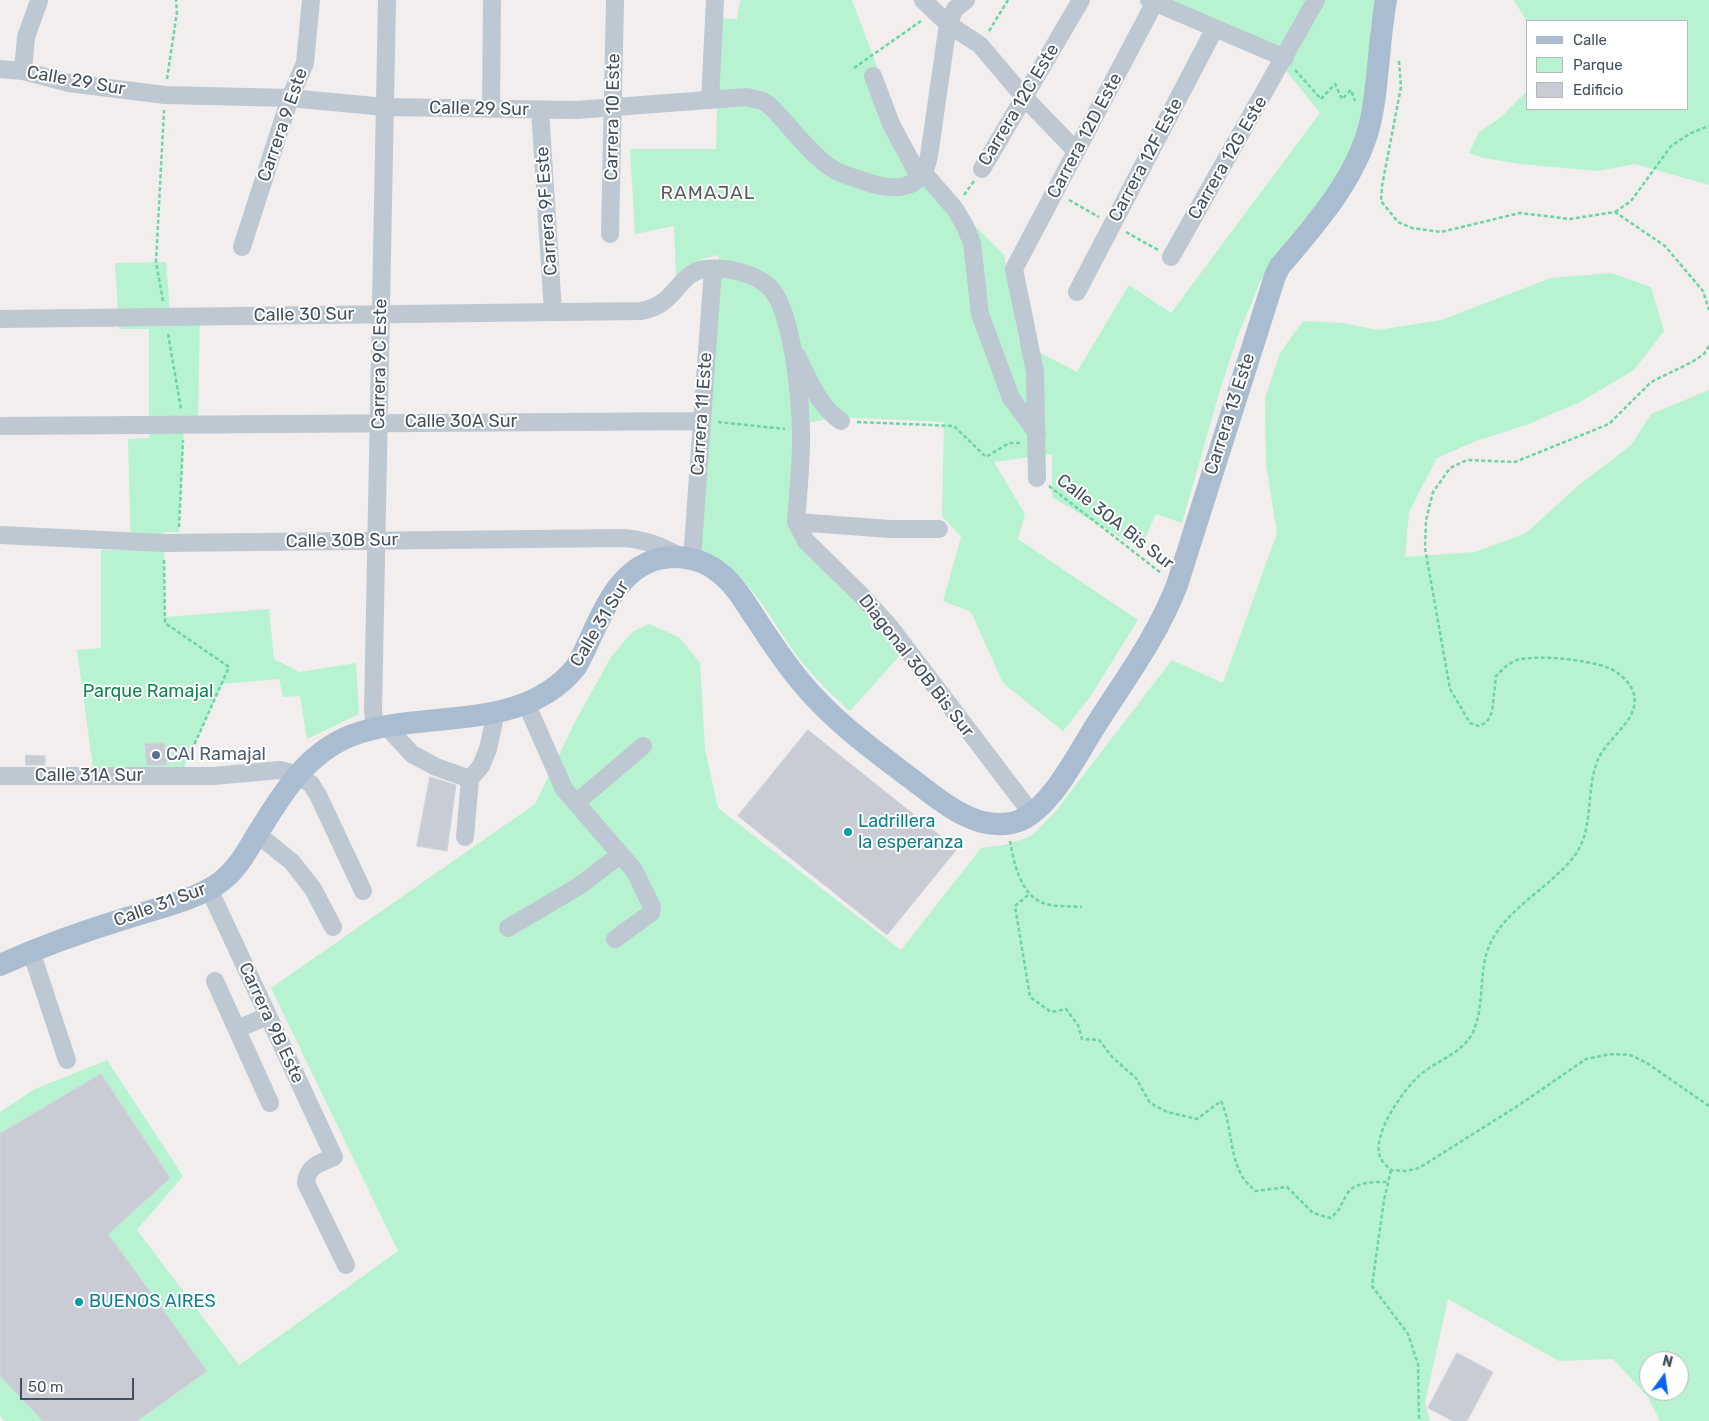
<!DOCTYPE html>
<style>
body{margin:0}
#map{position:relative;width:1709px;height:1421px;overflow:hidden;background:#f1eeed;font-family:Rubik,sans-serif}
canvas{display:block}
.legend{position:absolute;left:1526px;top:20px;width:162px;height:90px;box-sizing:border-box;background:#fff;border:1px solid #b4b9be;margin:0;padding:6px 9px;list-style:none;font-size:15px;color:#44505d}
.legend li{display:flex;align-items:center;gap:10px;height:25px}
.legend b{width:25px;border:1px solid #b4b9be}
.north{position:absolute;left:1639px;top:1351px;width:50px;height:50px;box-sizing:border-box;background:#fff;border:1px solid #b4b9be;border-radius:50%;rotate:14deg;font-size:14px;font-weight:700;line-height:20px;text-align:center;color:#44505d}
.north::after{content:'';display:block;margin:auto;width:18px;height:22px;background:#0665f2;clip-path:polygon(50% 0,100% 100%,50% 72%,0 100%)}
.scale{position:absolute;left:20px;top:1378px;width:114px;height:22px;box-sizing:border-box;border:2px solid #44505d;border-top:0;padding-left:6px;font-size:15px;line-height:18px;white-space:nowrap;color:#44505d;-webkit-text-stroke:4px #fff;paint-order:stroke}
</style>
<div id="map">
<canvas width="1709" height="1421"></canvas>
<ul class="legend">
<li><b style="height:6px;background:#aabcd0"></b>Calle</li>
<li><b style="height:14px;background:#b7f3d0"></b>Parque</li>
<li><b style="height:14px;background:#c9ccd4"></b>Edificio</li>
</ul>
<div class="north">N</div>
<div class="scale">50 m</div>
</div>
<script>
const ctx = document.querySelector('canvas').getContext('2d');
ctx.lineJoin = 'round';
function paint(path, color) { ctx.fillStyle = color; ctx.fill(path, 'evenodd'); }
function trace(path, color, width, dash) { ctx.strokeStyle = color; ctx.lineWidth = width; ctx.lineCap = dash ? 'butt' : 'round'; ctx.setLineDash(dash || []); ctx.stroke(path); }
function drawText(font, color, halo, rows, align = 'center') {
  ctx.font = font + ' Rubik,sans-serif'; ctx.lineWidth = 4; ctx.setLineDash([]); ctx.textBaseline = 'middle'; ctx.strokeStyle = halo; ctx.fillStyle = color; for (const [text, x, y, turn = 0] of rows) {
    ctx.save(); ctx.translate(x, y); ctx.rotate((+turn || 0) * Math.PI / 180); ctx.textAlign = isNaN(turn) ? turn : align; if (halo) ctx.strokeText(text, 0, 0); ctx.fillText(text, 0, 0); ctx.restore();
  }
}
const green = new Path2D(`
 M740 0H852L914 165 1004 255 1019 342 1077 372 1129 285 1171 313 1320 113 1264 43 1159 0H1377L1370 29 1368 112 1344 173 1288 239 1260 282 1237 338 1220 390 1182 523 1156 514 1140 549 1052 497V454L994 462 1025 514 1018 539 1138 620 1090 697 1063 731 1003 683 971 612 943 601 961 537 942 516 944 422 838 417 796 425 792 516 902 653 850 711C830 693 811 675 795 653 764 610 751 574 701 550L719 255 701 259 676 278 674 226 635 234 630 149H716L719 18 737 19Z
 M1514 0H1709V185L1635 164 1597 171 1521 164 1483 158 1469 153 1479 132 1500 118 1528 90V109H1688V21H1528V24Z
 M166 262 170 312 200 310 198 425H184L179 532H164L165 617 269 609 274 659 299 672 356 663 359 714 307 739 300 696 283 697 279 679 222 684 182 771 93 768 77 650 101 648V550H131L128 439 149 438V329H119L115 263Z
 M1611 273 1651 287 1664 331 1634 370 1580 402 1526 425 1476 441 1437 458 1409 512 1405 557 1475 552 1526 533 1579 485 1631 445 1651 414 1709 390V1421H1660L1648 1397 1613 1359 1559 1361 1448 1299 1425 1403 1430 1421H5L0 1416V1112L35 1089 107 1060 183 1176 137 1230 239 1365 398 1251 271 988 535 804 576 720 611 657 632 632 649 624 679 637 700 663 705 749 718 808 901 950 981 848 1005 845 1031 836 1055 812 1172 660 1223 683 1277 533 1266 464 1265 398 1280 353 1303 321 1343 323 1378 330 1441 320 1551 278ZM1649 1361H1679V1391H1649Z`);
const building = new Path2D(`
 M808 730 957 849 887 935 738 816Z
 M164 743 167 765H147L145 744Z
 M26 755 45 756V765H26Z
 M430 777 456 785 447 851 417 846Z
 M101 1074 170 1178 108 1234 207 1371 137 1421H43L0 1376V1134Z
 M1457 1353 1493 1372 1467 1421H1453L1428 1408Z`);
const path = new Path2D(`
 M989 31 1008 0
 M1399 61 1401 87 1382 186 1381 201 1398 222 1412 228 1441 232 1520 213 1570 219 1615 212 1665 246 1703 291 1709 310
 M854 68 921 21
 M1295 70 1321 99 1335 84 1342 99 1351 90 1355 101
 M167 79 177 12 176 0
 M964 195 974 181
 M1069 200 1099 217
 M1615 212 1631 201 1671 146 1691 133 1709 126
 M1126 232 1158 250
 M163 301 156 262 164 110
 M168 334 181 409
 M1709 346 1704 354 1692 362 1651 382 1609 424 1515 462 1467 460 1450 468 1433 492 1426 520 1425 548 1450 689 1470 723 1479 726 1487 722 1492 712 1496 676C1502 670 1508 663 1517 660 1536 654 1605 660 1619 674 1629 682 1637 692 1634 706 1631 725 1604 742 1597 762 1585 794 1595 832 1572 859 1548 888 1510 907 1492 940 1477 967 1486 1004 1473 1032 1463 1053 1438 1060 1421 1074 1405 1087 1369 1137 1381 1159 1383 1163 1388 1167 1391 1170L1406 1171 1419 1168 1519 1105 1586 1059 1611 1054 1630 1055 1647 1063 1709 1106
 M718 422 785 429
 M857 422 954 426 986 457 1009 443H1020
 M1049 486 1161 573
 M179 527 183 440
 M164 560 165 623 229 667 187 761
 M1010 841C1014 863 1020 894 1043 903 1054 907 1070 906 1082 907
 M1028 895 1015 906 1030 997 1051 1012 1066 1009 1078 1025 1082 1039 1099 1040 1113 1058 1136 1078 1150 1103 1167 1112 1197 1119 1221 1101C1232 1125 1229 1153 1242 1176 1245 1182 1251 1186 1255 1191L1287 1187 1313 1213 1330 1218C1340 1211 1340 1206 1346 1196 1353 1181 1374 1182 1388 1182
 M1391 1170 1384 1200 1372 1286 1408 1334 1418 1364 1419 1421`);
const minor = new Path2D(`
 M923 0 948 24 980 45 1024 97 1076 151
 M1149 0 1285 58
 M0 69 23 71 69 83 165 95 290 98 385 107 576 110 747 97 763 101 770 106C790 125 805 149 827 165 835 172 846 175 855 178 886 190 921 197 929 156L948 24 955 9 966 0
 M23 71 26 37 39 1
 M873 76 891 124 920 178
 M710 100 715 0
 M491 109 492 0
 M540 110 553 312
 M982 169 1081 0
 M924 173 955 209 965 226 972 243 980 314 1011 398 1037 433
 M610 234 615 0
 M242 247 290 98 305 63 311 0
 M1171 257 1316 0
 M1077 292 1215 28
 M0 319 641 311C676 306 678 272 705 269 727 267 758 273 772 290 793 316 800 397 801 430 802 460 798 492 796 522L806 541 862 596 890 627 1032 814
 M797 356C809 379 819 407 841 421
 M0 426 702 421
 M1037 478 1035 372 1014 269 1155 2
 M796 522 890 529H939
 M0 535 164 543 624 538C646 540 661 546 681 557
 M692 559 713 269
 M526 703 564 789 634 870 652 907 651 913 615 939
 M387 727 412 754 436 767 470 779
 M375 729 373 711 387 0
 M0 776H213L280 770 296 774 311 784 318 795 363 891
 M576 803 643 746
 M257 834 292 862 313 889 333 927
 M465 837 470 779 481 766 488 749 496 712
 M209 889 334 1157C320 1163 307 1166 306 1183L346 1265
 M508 928 579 886 620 855
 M31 951 67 1060
 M215 981 270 1103
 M237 1029 268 1016`);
const major = new Path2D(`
 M0 965C42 946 84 931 127 918 157 908 193 901 219 883 236 871 246 853 256 836 281 796 304 755 350 736 423 708 521 735 576 667 598 629 610 572 658 559 680 554 704 559 721 574 735 585 744 601 754 616 769 639 784 662 801 682 832 720 871 748 909 777 932 794 954 814 982 822 995 825 1009 825 1021 820 1053 805 1077 754 1096 725 1125 679 1157 637 1177 585L1275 276 1280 266C1317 223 1362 172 1372 114 1379 76 1379 38 1386 0`);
const markers = [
 [156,755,5,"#5c6f8a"],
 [848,832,5,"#0f9aa8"],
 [79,1302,5,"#0f9aa8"]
];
const streetNames = [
 ["Calle 29 Sur",76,81,10],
 ["Carrera 12C Este",1019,105,-59],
 ["Calle 29 Sur",479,109,1],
 ["Carrera 10 Este",613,117,-89],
 ["Carrera 9 Este",283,125,-71],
 ["Carrera 12D Este",1085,136,-62],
 ["Carrera 12G Este",1228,158,-60],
 ["Carrera 12F Este",1146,160,-62],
 ["Carrera 9F Este",547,211,-94],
 ["Calle 30 Sur",304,315,-1],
 ["Carrera 9C Este",380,364,-89],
 ["Carrera 11 Este",702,414,-86],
 ["Carrera 13 Este",1230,414,-72],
 ["Calle 30A Sur",461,422],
 ["Calle 30A Bis Sur",1115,522,38],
 ["Calle 30B Sur",342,541,-1],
 ["Calle 31 Sur",600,624,-59],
 ["Diagonal 30B Bis Sur",916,666,52],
 ["Calle 31A Sur",89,776],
 ["Calle 31 Sur",160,905,-20],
 ["Carrera 9B Este",271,1023,65]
];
const parkNames = [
 ["Parque Ramajal",148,692]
];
const serviceNames = [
 ["CAI Ramajal",166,755]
];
const cultureNames = [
 ["Ladrillera",858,822],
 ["la esperanza",858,843],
 ["BUENOS AIRES",89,1302]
];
const neighbourhoodNames = [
 ["RAMAJAL",708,194]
];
paint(green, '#b7f3d0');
paint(building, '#c9ccd4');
trace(building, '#d1d3da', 1);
trace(path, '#6bd5a4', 2.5, [4, 2.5]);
trace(minor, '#bdc8d2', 18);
trace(major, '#aabcd0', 22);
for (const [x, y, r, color] of markers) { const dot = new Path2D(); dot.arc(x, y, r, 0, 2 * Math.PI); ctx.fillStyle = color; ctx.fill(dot); trace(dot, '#fff', 2); }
drawText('18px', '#44505d', '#fff', streetNames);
drawText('18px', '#0d864e', '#fff', parkNames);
drawText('18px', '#4e5e75', '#fff', serviceNames, 'left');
drawText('18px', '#0d838f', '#fff', cultureNames, 'left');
ctx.letterSpacing = '1px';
drawText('19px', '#5a5e64', '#fff', neighbourhoodNames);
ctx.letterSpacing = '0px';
</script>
